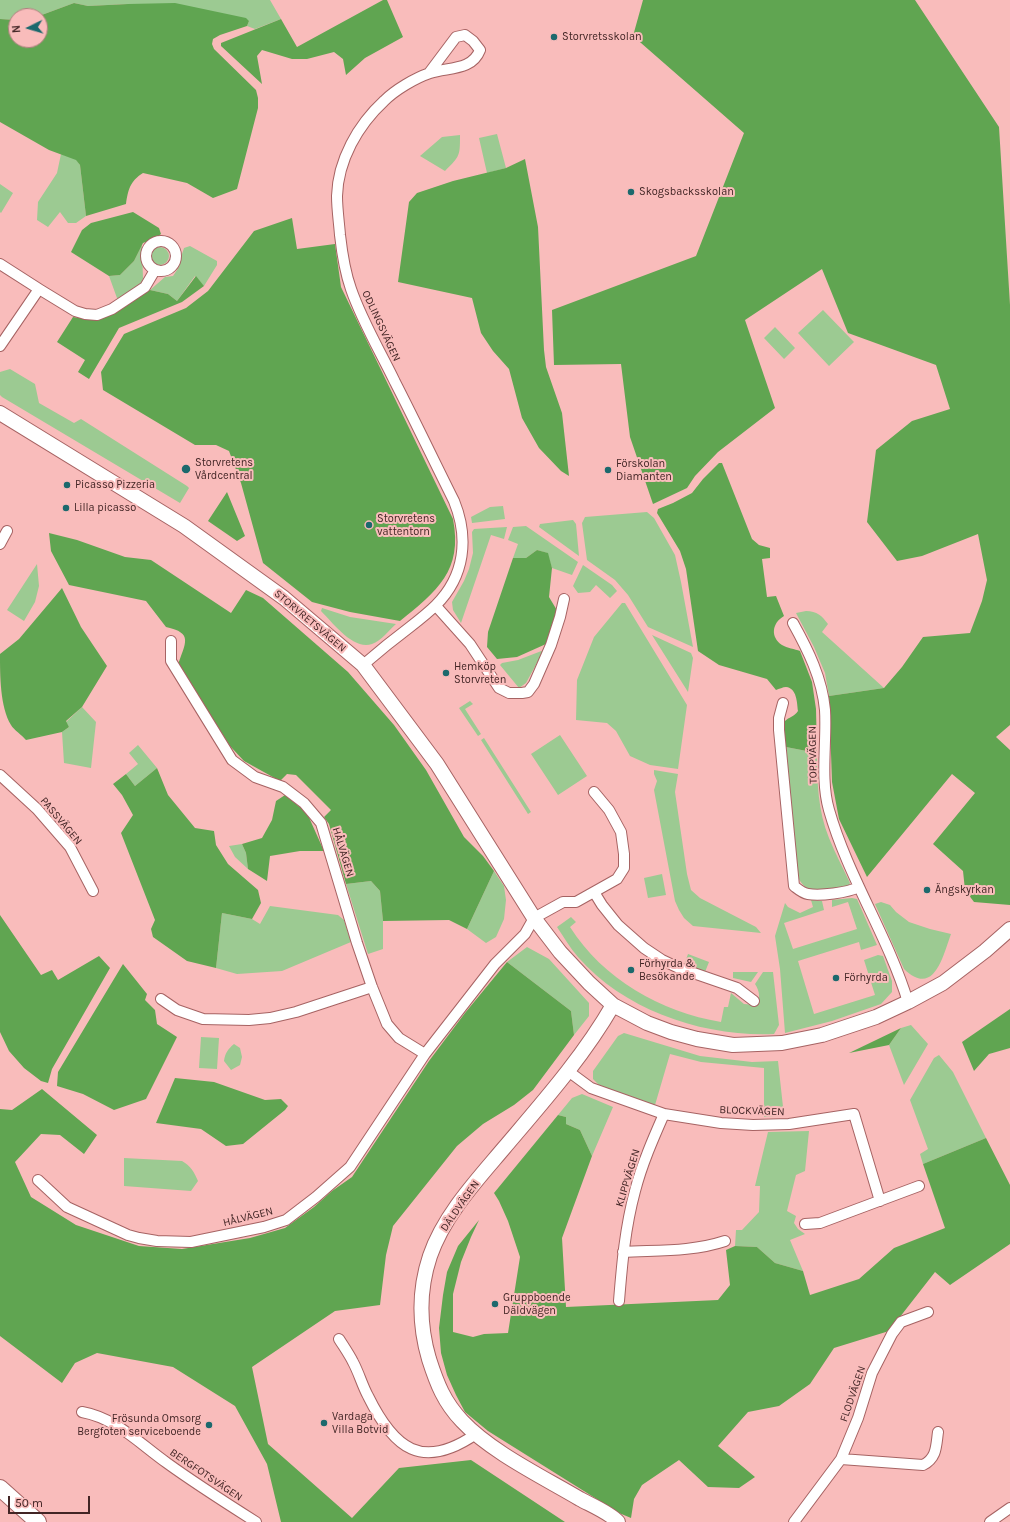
<!DOCTYPE html>
<meta charset="utf-8">
<style>
body{margin:0}
#map{position:relative;width:1010px;height:1522px;overflow:hidden;background:#f9bcbb;font-family:Karla,sans-serif}
canvas{display:block}
.north{position:absolute;left:8px;top:8px;width:40px;height:40px;box-sizing:border-box;background:#f9bcbb;border:1px solid #b0807f;border-radius:50%;rotate:265deg;font-size:11px;font-weight:700;line-height:16px;text-align:center;color:#422525}
.north::after{content:'';display:block;margin:auto;width:14px;height:18px;background:#1c696d;clip-path:polygon(50% 0,100% 100%,50% 72%,0 100%)}
.scale{position:absolute;left:8px;top:1496px;width:82px;height:18px;box-sizing:border-box;border:2px solid #422525;border-top:0;padding-left:5px;font-size:12px;line-height:14px;white-space:nowrap;color:#422525;-webkit-text-stroke:3px #f9bcbb;paint-order:stroke}
</style>
<div id="map">
<canvas width="1010" height="1522"></canvas>
<div class="north">N</div>
<div class="scale">50 m</div>
</div>
<script>
const ctx = document.querySelector('canvas').getContext('2d');
ctx.lineJoin = 'round';
function paint(path, color) { ctx.fillStyle = color; ctx.fill(path, 'evenodd'); }
function trace(path, color, width, dash) { ctx.strokeStyle = color; ctx.lineWidth = width; ctx.lineCap = dash ? 'butt' : 'round'; ctx.setLineDash(dash || []); ctx.stroke(path); }
function drawText(font, color, halo, rows, align = 'center') {
  ctx.font = font + ' Karla,sans-serif'; ctx.lineWidth = 4; ctx.setLineDash([]); ctx.textBaseline = 'middle'; ctx.strokeStyle = halo; ctx.fillStyle = color; for (const [text, x, y, turn = 0] of rows) {
    ctx.save(); ctx.translate(x, y); ctx.rotate((+turn || 0) * Math.PI / 180); ctx.textAlign = isNaN(turn) ? turn : align; if (halo) ctx.strokeText(text, 0, 0); ctx.fillText(text, 0, 0); ctx.restore();
  }
}
const green = new Path2D(`
 M0 0H270L281 19 255 29 247 26 249 21 128 4 88 6 74 3 39 16H16V20L0 19Z
 M497 134 506 168 487 173 479 138Z
 M460 135C460 156 460 156 445 171L420 156 442 137Z
 M61 154 76 159 80 165 86 216 76 223H68L60 212 48 227 37 220 38 202 57 173Z
 M0 184 13 193 1 213 0 212Z
 M142 245 143 279 140 285 120 299 117 298 109 276 120 275 134 261Z
 M190 246 217 261V265L204 286 195 276 177 301 168 294 150 290 165 277 173 276 179 267 182 254 184 248Z
 M151 256a9 9 0 1 1 18 0a9 9 0 1 1-18 0Z
 M823 310 854 342 829 366 798 333Z
 M775 327 795 348 784 359 764 338Z
 M10 369 35 384 39 403 74 423 81 419 187 486 189 488 180 503 2 397 0 395V372Z
 M503 506 505 519 472 523 471 517 490 507Z
 M647 512 654 518 675 555 681 582 693 647 648 627 628 595 615 580 587 560 582 523 585 517Z
 M573 520 576 524 579 556 539 527 540 524Z
 M526 526 578 562 572 575 552 568 547 553 537 550 526 558H513L518 544 508 540 513 527Z
 M507 527 504 539 491 535 461 623 453 610 452 602 464 581 469 569 473 553 472 532 474 529Z
 M37 564 39 586 35 602 24 621 7 610Z
 M583 565 612 585 617 591 610 598 596 585 590 592 578 593 573 586Z
 M622 603H625L687 705 678 769 650 765 630 756 616 731 607 723 576 720 577 680 594 637Z
 M322 608 350 617 396 624C389 630 381 641 372 644 354 651 333 623 321 611Z
 M806 611C817 611 822 616 828 624L822 632 884 688 829 696 825 673 814 647 796 613Z
 M652 635 691 653 693 658 688 692Z
 M544 650 526 683 519 688 500 665 502 663 518 660Z
 M470 701 473 704 465 709 481 734 478 736 459 708Z
 M82 707 96 722 91 768 64 763 62 732 69 727 66 722Z
 M560 735 587 776 558 795 531 754Z
 M484 738 531 812 528 814 481 740Z
 M138 745 157 768 135 786 126 774 138 764 129 753Z
 M786 747 817 753C817 782 818 811 829 838 835 853 843 868 850 883L848 887C839 888 814 891 807 888 802 885 799 880 797 875Z
 M654 770 678 774 675 792 687 874 691 890 700 898 756 927 761 933 693 926 684 918 679 910 675 901 654 790 657 781 654 774Z
 M242 844 246 853 248 869 235 857 229 846Z
 M494 871 504 886 506 900 504 919 496 937 486 943 467 929Z
 M662 874 666 895 648 898 644 878Z
 M371 881 380 891 383 921V949L368 954 346 884Z
 M852 898 857 899 877 945 861 950 859 942 798 961 814 1014 875 995 864 960 878 955 883 956 892 981V992L881 1004 832 1021 785 1033 780 969 775 936 785 903 788 907 800 913 813 907 811 900 822 901 824 910 784 923 793 949 857 929 848 902 832 907V900Z
 M881 902 890 905 896 912 909 922 930 929 951 934C943 956 934 998 904 969L875 904Z
 M270 906 338 915 344 920 351 942 282 971 237 974 216 968 222 913 252 919 260 924Z
 M571 917 576 922 570 927C603 979 661 1012 721 1022L724 1007H728L731 993 744 1004 757 1005C760 997 760 992 755 984L763 972H773L779 1025 774 1034C704 1037 625 1011 578 957 570 948 564 937 557 927Z
 M527 947 549 959 589 1003V1016L574 1035 571 1011 507 962Z
 M688 954 709 962 705 972 684 965Z
 M733 972H758L751 982 733 978Z
 M911 1025 928 1044 904 1085 889 1045 901 1028Z
 M624 1033 700 1056 752 1062 778 1061 784 1116 764 1117V1068L701 1062 670 1054 655 1105 599 1085 593 1079V1071L618 1036Z
 M201 1037 219 1038 217 1069 199 1068Z
 M234 1044 240 1048 242 1057 240 1065 231 1070 224 1061C225 1053 228 1049 234 1044Z
 M939 1055 953 1072 986 1138 923 1164 920 1154 928 1149 910 1100 934 1058Z
 M582 1094 613 1107 592 1156 580 1130 566 1124V1117L558 1115 572 1098Z
 M809 1131 805 1171 796 1175 787 1211 796 1216 794 1223 798 1229 805 1234 790 1240 803 1271 775 1263 757 1247 735 1246 736 1230H742L759 1212 760 1186H755L768 1132Z
 M124 1158 182 1161C191 1166 194 1172 198 1181L191 1191 124 1186Z`);
const forest = new Path2D(`
 M383 0H387L403 37 365 58 346 75 343 59 334 52 307 59H292L262 50 257 56 262 84 221 46V43L281 19 297 47Z
 M643 0H915L999 127 1010 305V725L996 737 1010 750V905L974 902 965 890 963 871 933 844 975 793 952 774 867 877 839 819 832 782 829 696 884 688 902 667 923 637 970 633 982 601 987 580 978 534 922 556 897 561 867 522 876 450 912 421 950 409 936 365 848 333 822 269 745 320 775 408 718 452 695 476 687 488 653 504 630 437 621 364 554 365 552 310 696 256 744 133 633 36Z
 M74 3 88 6 128 4 175 3 246 18 249 21 247 26 220 35 213 39 212 44 214 49 256 90 258 98V108L237 189 213 198 187 183 143 173C130 181 128 190 126 204L86 216 80 165 76 160 49 150 0 122V19L16 20V40H40L39 16Z
 M525 159 538 227 544 350 546 367 562 413 569 476 561 471 539 448 522 418 509 369 493 351 481 333 472 298 398 282 409 202 417 193 453 181 506 168Z
 M133 212 159 228 161 234 156 238 143 243 134 261 120 275 109 276 71 252 82 230 91 223Z
 M292 218 297 249 335 244 341 287 453 519C463 571 437 591 400 621L350 612 312 602 263 563 241 483 229 451 216 445H195L103 390 101 372 124 334 186 308 208 291 254 231Z
 M196 276 204 286 182 302 119 328 89 379 78 372 85 360 57 342 73 317 93 320 107 316 150 290 168 294 177 301Z
 M719 463H722L752 539 759 545 770 548V558L762 559 767 597 776 596 784 616C772 623 770 637 782 645 787 648 795 649 800 651L812 682 816 709 817 753 786 747C785 740 780 726 785 721 789 717 794 717 798 711 797 703 797 688 786 687 783 687 779 689 776 690L767 679 719 665 698 651 686 569 680 551 657 513 658 509 673 503 692 493 703 479Z
 M227 492 245 536 237 541 208 521Z
 M49 533 77 540 125 557 151 560 231 613 246 590 263 598 348 672 394 725 426 770 464 837 483 856 494 871 467 929 449 920 383 921 380 891 371 881 346 884 329 824 324 817 331 810 296 775 287 774 280 781 244 761 230 746 178 665C185 643 194 633 166 627L146 601 69 585 51 551Z
 M537 550 548 553 552 568 549 597 558 612 546 644 517 657 497 659 487 647 488 632 513 558H526Z
 M62 588 81 627 107 666 82 707 66 721 69 727 62 732 26 740C22 735 14 730 11 725 0 707 0 675 0 654L19 639Z
 M157 768 168 795 195 828 214 831 216 845 228 864 258 890 261 903 252 919 222 913 216 968 187 961 153 937 151 929 155 920 121 833 133 815 122 795 113 784 126 774 135 786Z
 M285 795 307 813 324 851H300L270 856 267 881 248 869 246 853 242 844 262 838 272 820 276 801Z
 M0 915 41 975 52 970 58 980 99 956 110 968 52 1069 48 1083 41 1081 24 1068 9 1051 0 1032Z
 M507 962 571 1011 574 1035 533 1090 514 1105 483 1124 457 1146 393 1226 386 1255 380 1305 335 1311 252 1367 268 1444 352 1518 399 1468 471 1460 565 1522H281L267 1464 235 1406 173 1367 97 1353 75 1363 62 1383 0 1336V1109L12 1110 42 1089 97 1135 84 1154 60 1135 41 1134 15 1162 31 1197 76 1225 139 1246 182 1249 250 1238 285 1228 314 1207 332 1191 352 1177 429 1061 465 1013Z
 M123 964 147 994 145 1000 155 1010 157 1024 177 1037 146 1099 114 1110 83 1094 57 1086 58 1072Z
 M1010 1009V1048L989 1054 974 1071 962 1042Z
 M901 1028 889 1045 849 1053Z
 M175 1078 214 1082 265 1100 281 1099 288 1106 285 1110 243 1144 226 1146 201 1129 156 1123Z
 M558 1115 566 1117V1124L580 1130 592 1156 562 1238 566 1307 718 1300 730 1285 726 1250 735 1246 757 1247 775 1263 803 1271 810 1295 859 1279 894 1248 945 1228 923 1164 986 1138 1010 1185V1244L950 1285 935 1272 889 1331 834 1348 810 1384 779 1406 748 1412 718 1446 755 1477 739 1488 708 1487 679 1460 642 1485 634 1499 631 1518 619 1513 488 1431 465 1412 456 1395 447 1375 441 1353 439 1328 443 1295 447 1272 458 1246 479 1220 471 1237 461 1262 453 1294V1332L473 1337 484 1334 508 1333 520 1257 508 1221 499 1201 494 1193Z`);
const street = new Path2D(`
 M146 256a15 15 0 1 1 30 0a15 15 0 1 1-30 0Z
 M0 264 39 289
 M0 346 39 289 75 311 85 314 97 315 112 309 145 287 155 270
 M0 544 7 531
 M436 606 470 644 499 688 509 693H522L528 692 534 684 551 645 560 617 564 599
 M793 623C808 650 822 678 825 710 827 742 820 779 829 810 848 877 888 936 908 1002
 M171 641V661L232 760 255 777 283 787 304 803 321 823 357 943 372 987 387 1024 399 1038 425 1054
 M363 665C378 652 394 639 410 627 419 620 428 613 436 605 465 576 469 538 454 501 434 461 415 421 395 382 380 351 362 321 351 289 345 272 342 253 340 235 339 222 337 209 337 196 338 160 358 125 384 101 395 90 415 78 430 73 448 67 472 71 480 50L473 41 465 35 456 37 429 73
 M783 703 779 718V730L794 886C798 889 802 893 808 894 820 896 847 893 859 887
 M0 775 37 809 70 847 93 891
 M594 892 602 905 618 925 644 948 662 960 679 968 737 988 754 1001
 M161 999 177 1010 203 1019 249 1020 270 1018 296 1012 372 987
 M568 1071 591 1088 664 1114 721 1123 753 1125 789 1124 854 1114 880 1201
 M38 1180 67 1207 128 1235 139 1238 157 1241 191 1242 264 1227 286 1220 316 1197 350 1167 425 1054 495 964 525 934 534 918 563 902H576L617 879 624 868V854L621 832 609 810 594 792
 M805 1224 820 1223 919 1186
 M623 1252C657 1250 692 1252 725 1241
 M619 1301C622 1264 625 1228 635 1191 642 1164 653 1139 664 1114
 M339 1339C344 1347 349 1354 353 1362 359 1373 362 1385 368 1396 394 1449 422 1471 476 1434
 M82 1412C116 1418 140 1444 167 1463 196 1484 226 1503 256 1522
 M841 1459 858 1418 872 1373 892 1334 901 1322 928 1312
 M794 1522 841 1459 923 1465C937 1458 936 1446 938 1432
 M990 1522 1010 1508`);
const secondary = new Path2D(`
 M0 413 184 526 284 598 363 665 437 764 534 918 560 952 589 983 613 1005 647 1023 671 1032 697 1039 733 1045 782 1043 822 1035 876 1017 908 1002 943 983 985 951 1010 929
 M613 1005C583 1057 543 1102 504 1148 477 1180 444 1215 430 1256 419 1289 419 1325 429 1359 437 1384 444 1402 462 1421 491 1452 543 1477 580 1499 591 1505 610 1513 618 1522`);
const primary = new Path2D(`
 M0 1488 38 1522`);
const markers = [
 [554,37,4,"#1c696d"],
 [631,192,4,"#1c696d"],
 [186,469,5,"#1c696d"],
 [608,470,4,"#1c696d"],
 [67,485,4,"#1c696d"],
 [66,508,4,"#1c696d"],
 [369,525,4,"#1c696d"],
 [446,673,4,"#1c696d"],
 [927,890,4,"#1c696d"],
 [631,970,4,"#1c696d"],
 [836,978,4,"#1c696d"],
 [495,1304,4,"#1c696d"],
 [324,1423,4,"#1c696d"],
 [209,1425,4,"#1c696d"]
];
const poiNames = [
 ["Storvretsskolan",562,37],
 ["Skogsbacksskolan",639,192],
 ["Storvretens",195,463],
 ["Vårdcentral",195,476],
 ["Förskolan",616,464],
 ["Diamanten",616,477],
 ["Picasso Pizzeria",75,485],
 ["Lilla picasso",74,508],
 ["Storvretens",377,519],
 ["vattentorn",377,532],
 ["Hemköp",454,667],
 ["Storvreten",454,680],
 ["Ängskyrkan",935,890],
 ["Förhyrda &",639,964],
 ["Besökande",639,977],
 ["Förhyrda",844,978],
 ["Gruppboende",503,1298],
 ["Däldvägen",503,1311],
 ["Vardaga",332,1417],
 ["Villa Botvid",332,1430],
 ["Frösunda Omsorg",201,1419,"right"],
 ["Bergfoten serviceboende",201,1432,"right"]
];
const streetNames = [
 ["ODLINGSVÄGEN",381,326,65],
 ["STORVRETSVÄGEN",310,621,40],
 ["TOPPVÄGEN",813,755,-91],
 ["PASSVÄGEN",61,821,50],
 ["HÅLVÄGEN",343,852,73],
 ["BLOCKVÄGEN",752,1111,2],
 ["KLIPPVÄGEN",628,1178,-73],
 ["DÄLDVÄGEN",460,1206,-55],
 ["HÅLVÄGEN",248,1217,-14],
 ["FLODVÄGEN",853,1394,-71],
 ["BERGFOTSVÄGEN",206,1475,34]
];
paint(green, '#9cca92');
paint(forest, '#60a551');
trace(street, '#a66363', 12);
trace(secondary, '#a66363', 16);
trace(primary, '#a66363', 18);
trace(street, '#fff', 10);
trace(secondary, '#fff', 14);
trace(primary, '#fff', 16);
for (const [x, y, r, color] of markers) { const dot = new Path2D(); dot.arc(x, y, r, 0, 2 * Math.PI); ctx.fillStyle = color; ctx.fill(dot); trace(dot, '#f9bcbb', 1.5); }
drawText('11px', '#422525', '#f9bcbb', poiNames, 'left');
drawText('11px', '#422525', '#f9bcbb', streetNames);
</script>
